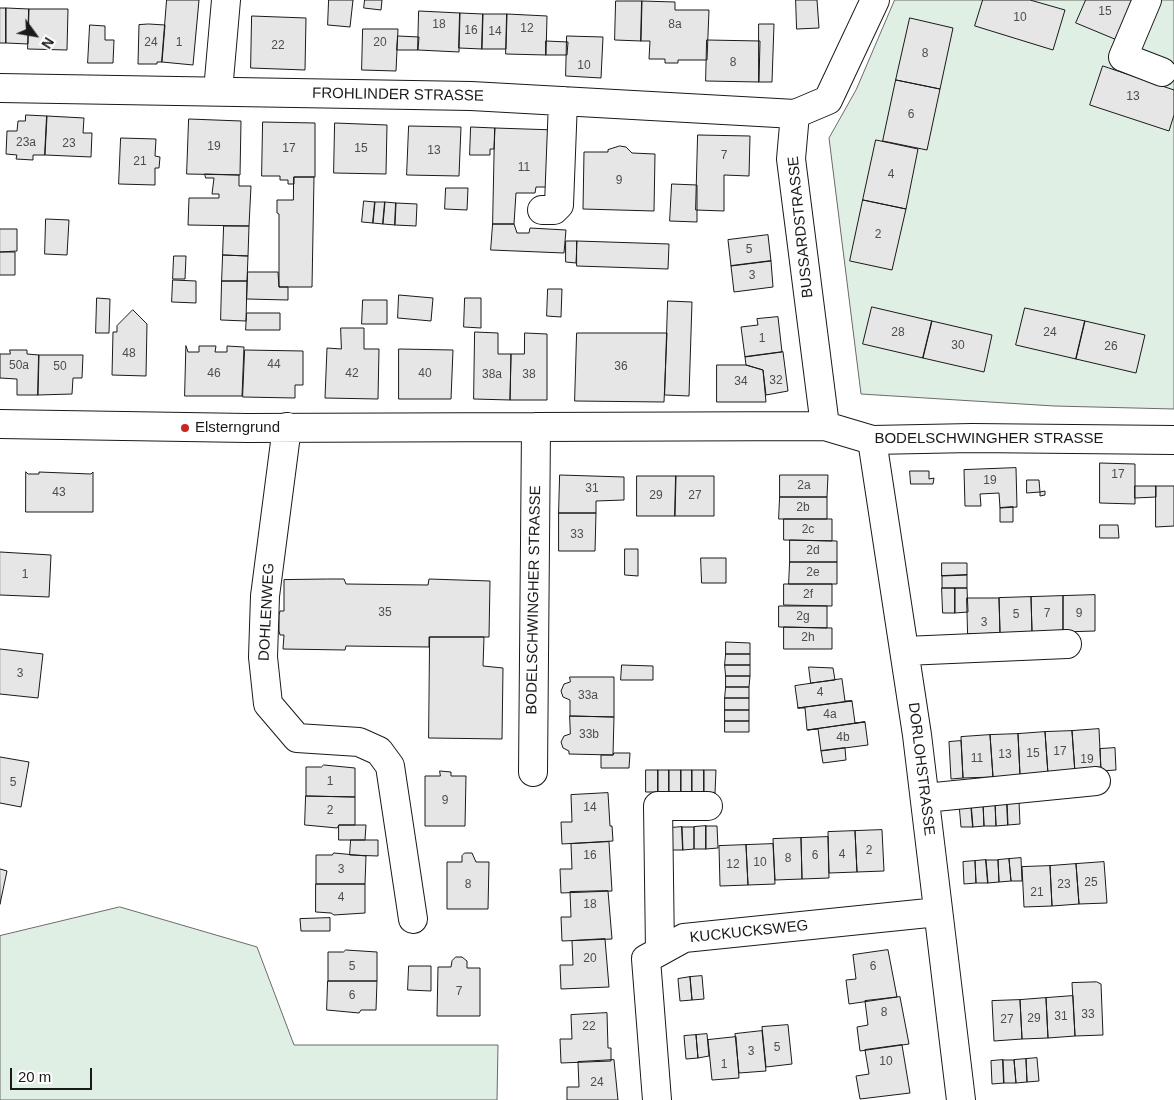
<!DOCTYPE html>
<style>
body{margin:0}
#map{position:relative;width:1174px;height:1100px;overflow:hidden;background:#fff;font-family:Helvetica,sans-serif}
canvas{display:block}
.north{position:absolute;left:10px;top:10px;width:50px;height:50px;-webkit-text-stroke:4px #fff;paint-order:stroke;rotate:122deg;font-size:14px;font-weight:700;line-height:20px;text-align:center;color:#1a1a1a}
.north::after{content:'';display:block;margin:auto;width:18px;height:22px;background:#1a1a1a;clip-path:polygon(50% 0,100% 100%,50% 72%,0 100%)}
.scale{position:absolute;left:10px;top:1068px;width:82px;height:22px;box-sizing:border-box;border:2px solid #1a1a1a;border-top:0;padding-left:6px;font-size:15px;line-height:18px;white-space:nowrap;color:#1a1a1a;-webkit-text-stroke:4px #fff;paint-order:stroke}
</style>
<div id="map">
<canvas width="1174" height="1100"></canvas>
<div class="north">N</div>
<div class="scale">20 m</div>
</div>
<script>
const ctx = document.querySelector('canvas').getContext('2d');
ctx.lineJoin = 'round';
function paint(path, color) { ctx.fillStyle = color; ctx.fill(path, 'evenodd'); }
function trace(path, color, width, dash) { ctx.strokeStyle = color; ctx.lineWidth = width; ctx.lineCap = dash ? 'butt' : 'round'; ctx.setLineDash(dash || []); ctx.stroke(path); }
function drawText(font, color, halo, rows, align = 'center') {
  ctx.font = font + ' Helvetica,sans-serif'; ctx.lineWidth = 4; ctx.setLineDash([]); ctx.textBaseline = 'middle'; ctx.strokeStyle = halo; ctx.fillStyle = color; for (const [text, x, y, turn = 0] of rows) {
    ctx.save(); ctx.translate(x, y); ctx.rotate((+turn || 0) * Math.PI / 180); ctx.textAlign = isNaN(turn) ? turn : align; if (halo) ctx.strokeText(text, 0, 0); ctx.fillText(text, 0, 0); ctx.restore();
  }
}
const green = new Path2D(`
 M895 0H1174V409L1054 406 861 394 829 138 856 90Z
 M120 907 257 947 294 1045H498L497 1100H0V936Z`);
const building = new Path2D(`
 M167 0H199L193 65 162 62Z
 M329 0H353L350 27 328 25Z
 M365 0H382L381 10 364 8Z
 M796 0H817L819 28 797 29Z
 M983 0H1030L1065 10 1053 50 975 26Z
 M1086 0H1134L1117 40 1076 23Z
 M616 1H642L641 41 615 40Z
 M642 1 675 2V10H709L707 60H678V63H665V59H649L650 41H641Z
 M0 8H6V43H0Z
 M6 8 29 9 28 44 6 43Z
 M29 9H68L67 50 28 49Z
 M419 11 460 13 459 52 418 50Z
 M460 13 483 14 482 49 459 48Z
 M483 14H507L506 49H482Z
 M507 14 547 16 546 55 506 54Z
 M252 16 306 18 305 70 251 68Z
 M910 18 953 28 940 89 896 80Z
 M149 24 165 25 162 62H157V64H138L139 25Z
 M759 24H774L772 82H759Z
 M90 25 105 26V40H114L113 63H88Z
 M363 29H398L396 71 362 70Z
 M398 36 419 37 418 50H397Z
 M567 36 603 37 601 78 566 76Z
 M707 40 760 41 759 82 706 81Z
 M546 41 568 42 567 55H546Z
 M1103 66 1174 90V115L1169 131 1090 105Z
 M896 80 940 89 927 150 883 141Z
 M26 115 47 116 45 155H33V160L16 159 17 155 6 154 7 131H17L18 121H25Z
 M47 116 84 118 83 133H92L91 157 45 155Z
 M189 119 241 121 240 175 187 174Z
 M263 122 315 123V177H294V184H288V180H280V176H262Z
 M335 123 387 125 386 174 334 173Z
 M409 126 461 127 459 176 407 175Z
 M471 127 495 128 494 149H490V155H470Z
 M495 128 556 130 554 187H536L535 193H516L514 224H493Z
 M698 135 750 136 749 176 724 175V211L696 210Z
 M121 138 156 139 155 156 160 157 159 168H155V185L119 184Z
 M876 140 918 149 906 209 863 200Z
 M620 146 626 147 632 153 655 154 654 211 583 209 584 152H608V150Z
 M205 174 239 175V186H251L249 226 188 225 189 198H219V194H212L214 178H206Z
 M294 177H314L312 287H279V214L277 213V200H293Z
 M672 184 697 185V222L670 221Z
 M446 188H468L467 210 445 209Z
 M863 200 906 209 892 270 850 261Z
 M364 201 375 202 373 223 362 222Z
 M375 202H385L383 224 373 223Z
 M385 202 396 203 395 225 383 224Z
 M396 203 417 204 416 226 395 225Z
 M46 219 69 220 67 255 45 254Z
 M493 224H514L517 233H529L530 228 566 230 564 253 491 250Z
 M224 226H249L248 256 223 255Z
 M0 229H17V251L0 252Z
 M768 235 771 261 731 266 728 240Z
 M566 241H577L576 263 566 262Z
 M577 241 669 244 668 269 577 266Z
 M0 252H15V275H0Z
 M223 255 248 256 247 281H222Z
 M174 256H186L185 279H173Z
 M771 261 773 287 734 292 731 266Z
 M248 272H278L279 287H288V300L247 299Z
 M173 280 196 281V303L172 302Z
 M222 281H247L246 321 221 320Z
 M548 289H562L561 317 547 316Z
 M399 295 433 298 431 321 398 318Z
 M97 298 110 299 109 333H96Z
 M465 298H481V328L464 327Z
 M363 300H387V324H362Z
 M668 301 692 302 689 396 665 395Z
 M872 307 932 321 923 358 863 344Z
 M1025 308 1085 321 1076 359 1016 345Z
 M133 310 147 324 146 376 112 375 113 332H117V326Z
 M247 313H280V330H246Z
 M778 317 782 352 745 357 741 327 758 325 757 319Z
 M932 321 992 335 984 372 923 358Z
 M1085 321 1145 335 1136 373 1076 359Z
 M341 328H364V349H379L378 399 325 398 327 348 341 349Z
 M475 332 498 333V354H511L510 400 474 399Z
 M525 333 547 334V400H510L511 354H524Z
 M577 333H667L664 402 575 401Z
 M186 346 188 352H199V346H216L215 352H227V346L244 347 242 396H185Z
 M399 349 453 350 451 399H399Z
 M10 350H27V354L39 355 38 395H17V379L0 378V354H10Z
 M245 350 303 351V385H295V398L243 397Z
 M783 352 788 391 766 395 763 370 746 365 745 357Z
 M39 355H83L82 378H73L72 394 38 395Z
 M717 365H746L763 370 766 402H717Z
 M1100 463 1135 464V504L1100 503Z
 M1016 468 1017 507 1000 508 999 493 980 494 981 506H965L964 470Z
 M910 471H929V479L934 478 933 484H911Z
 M26 472 28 474H39V472L91 474 93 472V512H26Z
 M560 475 624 477V500L596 501V513H559Z
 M780 475H828L827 497H780Z
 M637 476H676L675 516H637Z
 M676 476H714V516H675Z
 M1027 480H1039L1040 492 1045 491V495L1040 496V492L1027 493Z
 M1135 486H1156V497L1135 498Z
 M1156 486H1174V526L1156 527Z
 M780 497H827V519H779Z
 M1013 507V522H1000V508Z
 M559 513H596L595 551H559Z
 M784 519H832V541L784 540Z
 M1100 525H1118L1119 538H1100Z
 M790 540 837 541V562H790Z
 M625 549H638V576L625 575Z
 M0 552 51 555 49 597 0 595Z
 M701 558H726V583H702Z
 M790 562H837V584H789Z
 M942 563H967V575L942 576Z
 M967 575V588H942V576Z
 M328 579H344L346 584 428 585 429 579 490 581 489 637H429V647L346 646 345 650 283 649 284 635H280L279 631V615L280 611H284V580Z
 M784 584H832V606L784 605Z
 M942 588H955V613H943Z
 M955 588H967L968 612 955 613Z
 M1095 595V631L1063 632V596Z
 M1063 596V632H1032L1031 597Z
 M1031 597 1032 632 1000 633 999 598Z
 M967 598H999L1000 633 968 634Z
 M779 606H827V628L779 627Z
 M784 627 832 628V649H784Z
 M430 637H484L483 666 503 668 502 739 429 738Z
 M726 642 750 643V654H726Z
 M0 649 43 654 38 698 0 694Z
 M726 654H750V665H725Z
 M622 665 653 666V680H621Z
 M725 665H750V676H726Z
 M809 667 833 668 835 680 811 683Z
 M726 676H750L749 687H726Z
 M570 677H614V717L570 716V700L563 697 561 691 564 684 570 682Z
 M842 679 845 701H852L798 708 795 686Z
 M726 687H749V698H725Z
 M725 698H749V710H725Z
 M852 701 855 723 865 722 807 730 805 708H798Z
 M725 710H749V721H725Z
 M570 716 614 717 613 755 569 754V751L563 748 561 742 564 736 570 734Z
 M725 721H749V732H725Z
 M865 722 868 745 821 751 818 729 808 730Z
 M1099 729 1101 771 1075 773 1072 731Z
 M1072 731 1075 773 1048 774 1045 732Z
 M1045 732 1048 774 1020 775 1018 734Z
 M1018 734 1020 775 993 777 990 735Z
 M990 735 993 777 963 778 961 737Z
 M961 741 963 778 951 779 949 742Z
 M845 748 846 760 823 763 821 751Z
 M1115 748 1116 770 1101 771 1100 749Z
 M614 753H630L629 768H601V755H613Z
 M0 757 29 762 21 807 0 803Z
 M324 765 355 768V797L306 796V767H321Z
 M646 770H658V792H646Z
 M658 770H669V792H658Z
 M669 770H681V793L669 792Z
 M681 770H692V793H681Z
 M692 770H704V793H692Z
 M704 770H716L715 793H704Z
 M440 771 451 772V776H466L465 826H425V776H440Z
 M608 793 610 826H612L613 841 562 844 561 822H572L571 795Z
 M306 796 355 797V825H339L337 828 305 825Z
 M1007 801H1019L1020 824 1008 825Z
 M1007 801 1008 825 996 826 995 802Z
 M995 802 996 826H984L983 803Z
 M971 803 973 827H961L959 804Z
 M971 803H983L984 826 973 827Z
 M339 825H366L365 840H339Z
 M706 826H717L718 848 706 849Z
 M706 826V849H694V827Z
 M682 827H694V849L683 850Z
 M682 827 683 850H671L670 828Z
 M882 830 884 871 857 872 855 831Z
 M855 831 857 872 829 873 828 832Z
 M828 837 829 878 802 879 801 838Z
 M801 838 802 879 775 880 773 839Z
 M351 840H378V856L350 855Z
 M609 842 612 891 561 893 560 869H572L571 844Z
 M773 844 775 884 748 885 746 845Z
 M746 845 748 885 720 886 719 846Z
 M334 853 366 856 365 884H316V855H332Z
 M465 853H472L476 862H489L488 909H447V862H462V856Z
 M1021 858 1022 881H1011L1009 859Z
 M1009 859 1011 881 999 882 998 860Z
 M986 860H998L999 882 988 883Z
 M986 860 988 883H976L975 861Z
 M975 861 976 883 964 884 963 862Z
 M1104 862 1107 903 1079 904 1076 864Z
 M1076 864 1079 904 1052 906 1050 866Z
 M1050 866 1052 906 1024 907 1022 867Z
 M0 869 7 871 0 904Z
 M316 884H365V913L334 915 331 913 316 912Z
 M608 891 612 939 562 941 561 917H571L570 892Z
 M330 918V931H301L300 919Z
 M605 939 609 987 561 989 560 965H573L572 941Z
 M346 950 377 952V981H328V952H343Z
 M888 950 897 997 849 1004 846 980 856 979 853 955Z
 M456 957H462L467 961V968H480V1016H437L438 967H451L452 961Z
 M409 966H431V991L408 990Z
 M702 976 704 999 692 1000 690 977Z
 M690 977 692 1000 680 1001 678 979Z
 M328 981H377L376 1010H361L359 1013 327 1010Z
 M1097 982 1101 984 1103 1035 1075 1036 1072 983Z
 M1073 996 1075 1036 1048 1038 1046 998Z
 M900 997 909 1044 860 1051 857 1027 868 1025 865 1001Z
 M1046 998 1048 1038 1022 1039 1020 1000Z
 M1020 1000 1022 1039 994 1041 992 1001Z
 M607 1013 608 1048H611V1061L561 1063 560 1039H572L571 1015Z
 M788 1025 792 1064 766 1067 762 1027Z
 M762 1031 766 1071 739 1073 735 1034Z
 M707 1034 709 1056 698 1058 696 1035Z
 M696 1035 698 1058 686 1059 684 1036Z
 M736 1037 739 1078 712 1080 708 1040Z
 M902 1045 910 1093 860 1099 856 1076 869 1074 865 1050Z
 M1037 1058 1039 1081 1027 1082 1026 1059Z
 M1026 1059 1027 1082 1016 1083 1014 1060Z
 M614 1060 618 1100H567V1087H579L578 1062Z
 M1003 1060H1014L1016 1083H1004Z
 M1003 1060 1004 1083 992 1084 991 1061Z`);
const minor = new Path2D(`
 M1147 0 1123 57 1162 72
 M0 88 471 96 795 114
 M218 91 226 0
 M542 210H554L559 205 563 101
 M0 424 247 428 825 426 872 440 972 438 1174 440
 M825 426 791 159 795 114 828 100 875 0
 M287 427 265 596 263 657 268 704 297 738 359 742 379 751 390 766 413 919
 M872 440 917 735 961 1100
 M905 651 1067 644
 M533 772 536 427
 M925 798 1096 781
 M660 951 658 806H708
 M657 1100 646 959 684 938 938 912`);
const markers = [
 [185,428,5,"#c62828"]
];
const numberNames = [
 ["15",1105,12],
 ["10",1020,18],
 ["18",439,25],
 ["8a",675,25],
 ["12",527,29],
 ["16",471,31],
 ["14",495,32],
 ["24",151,43],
 ["1",179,43],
 ["20",380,43],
 ["22",278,46],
 ["8",925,54],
 ["8",733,63],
 ["10",584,66],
 ["13",1133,97],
 ["6",911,115],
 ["23a",26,143],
 ["23",69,144],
 ["19",214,147],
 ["17",289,149],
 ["15",361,149],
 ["13",434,151],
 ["7",724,156],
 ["21",140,162],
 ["11",524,168],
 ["4",891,175],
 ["9",619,181],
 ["2",878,235],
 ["5",749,250],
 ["3",752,276],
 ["28",898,333],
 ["24",1050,333],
 ["1",762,339],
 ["30",958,346],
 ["26",1111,347],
 ["48",129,354],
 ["44",274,365],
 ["50a",19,366],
 ["50",60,367],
 ["36",621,367],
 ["46",214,374],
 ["42",352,374],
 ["40",425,374],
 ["38a",492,375],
 ["38",529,375],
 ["32",776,381],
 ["34",741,382],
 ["17",1118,475],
 ["19",990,481],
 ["2a",804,486],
 ["31",592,489],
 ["43",59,493],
 ["29",656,496],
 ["27",695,496],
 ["2b",803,508],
 ["2c",808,530],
 ["33",577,535],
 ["2d",813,551],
 ["2e",813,573],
 ["1",25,575],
 ["2f",808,595],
 ["35",385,613],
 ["7",1047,614],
 ["9",1079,614],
 ["5",1016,615],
 ["2g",803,617],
 ["3",984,623],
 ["2h",808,638],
 ["3",20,674],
 ["4",820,693],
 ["33a",588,696],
 ["4a",830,715],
 ["33b",589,735],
 ["4b",843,738],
 ["17",1060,752],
 ["15",1033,754],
 ["13",1005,755],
 ["11",977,759],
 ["19",1087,760],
 ["1",330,782],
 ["5",13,783],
 ["9",445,801],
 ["14",590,808],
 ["2",330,811],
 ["2",869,851],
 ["4",842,855],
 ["16",590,856],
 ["6",815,856],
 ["8",788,859],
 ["10",760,863],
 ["12",733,865],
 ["3",341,870],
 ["25",1091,883],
 ["8",468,885],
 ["23",1064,885],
 ["21",1037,893],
 ["4",341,898],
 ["18",590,905],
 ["20",590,959],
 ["5",352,967],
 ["6",873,967],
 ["7",459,992],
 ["6",352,996],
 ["8",884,1013],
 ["33",1088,1015],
 ["31",1061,1017],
 ["29",1034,1019],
 ["27",1007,1020],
 ["22",589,1027],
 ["5",777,1048],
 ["3",751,1052],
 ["10",886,1062],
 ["1",724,1065],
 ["24",597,1083]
];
const streetNames = [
 ["FROHLINDER STRASSE",398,95,1],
 ["BUSSARDSTRASSE",801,227,-96],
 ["BODELSCHWINGHER STRASSE",989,439],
 ["BODELSCHWINGHER STRASSE",534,600,-89],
 ["DOHLENWEG",267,612,-87],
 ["DORLOHSTRASSE",921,769,83],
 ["KUCKUCKSWEG",749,932,-6]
];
const poiNames = [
 ["Elsterngrund",195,428]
];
paint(green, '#e0efe3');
trace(green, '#6a6a6a', 1);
paint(building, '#e6e6e6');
trace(building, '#1a1a1a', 1);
trace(minor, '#1a1a1a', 30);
trace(minor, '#fff', 28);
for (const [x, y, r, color] of markers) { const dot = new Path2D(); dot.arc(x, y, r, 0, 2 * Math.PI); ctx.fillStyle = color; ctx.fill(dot); trace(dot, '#fff', 2); }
drawText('12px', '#4d4d4d', null, numberNames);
drawText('15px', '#1a1a1a', '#fff', streetNames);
drawText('15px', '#1a1a1a', '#fff', poiNames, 'left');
</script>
